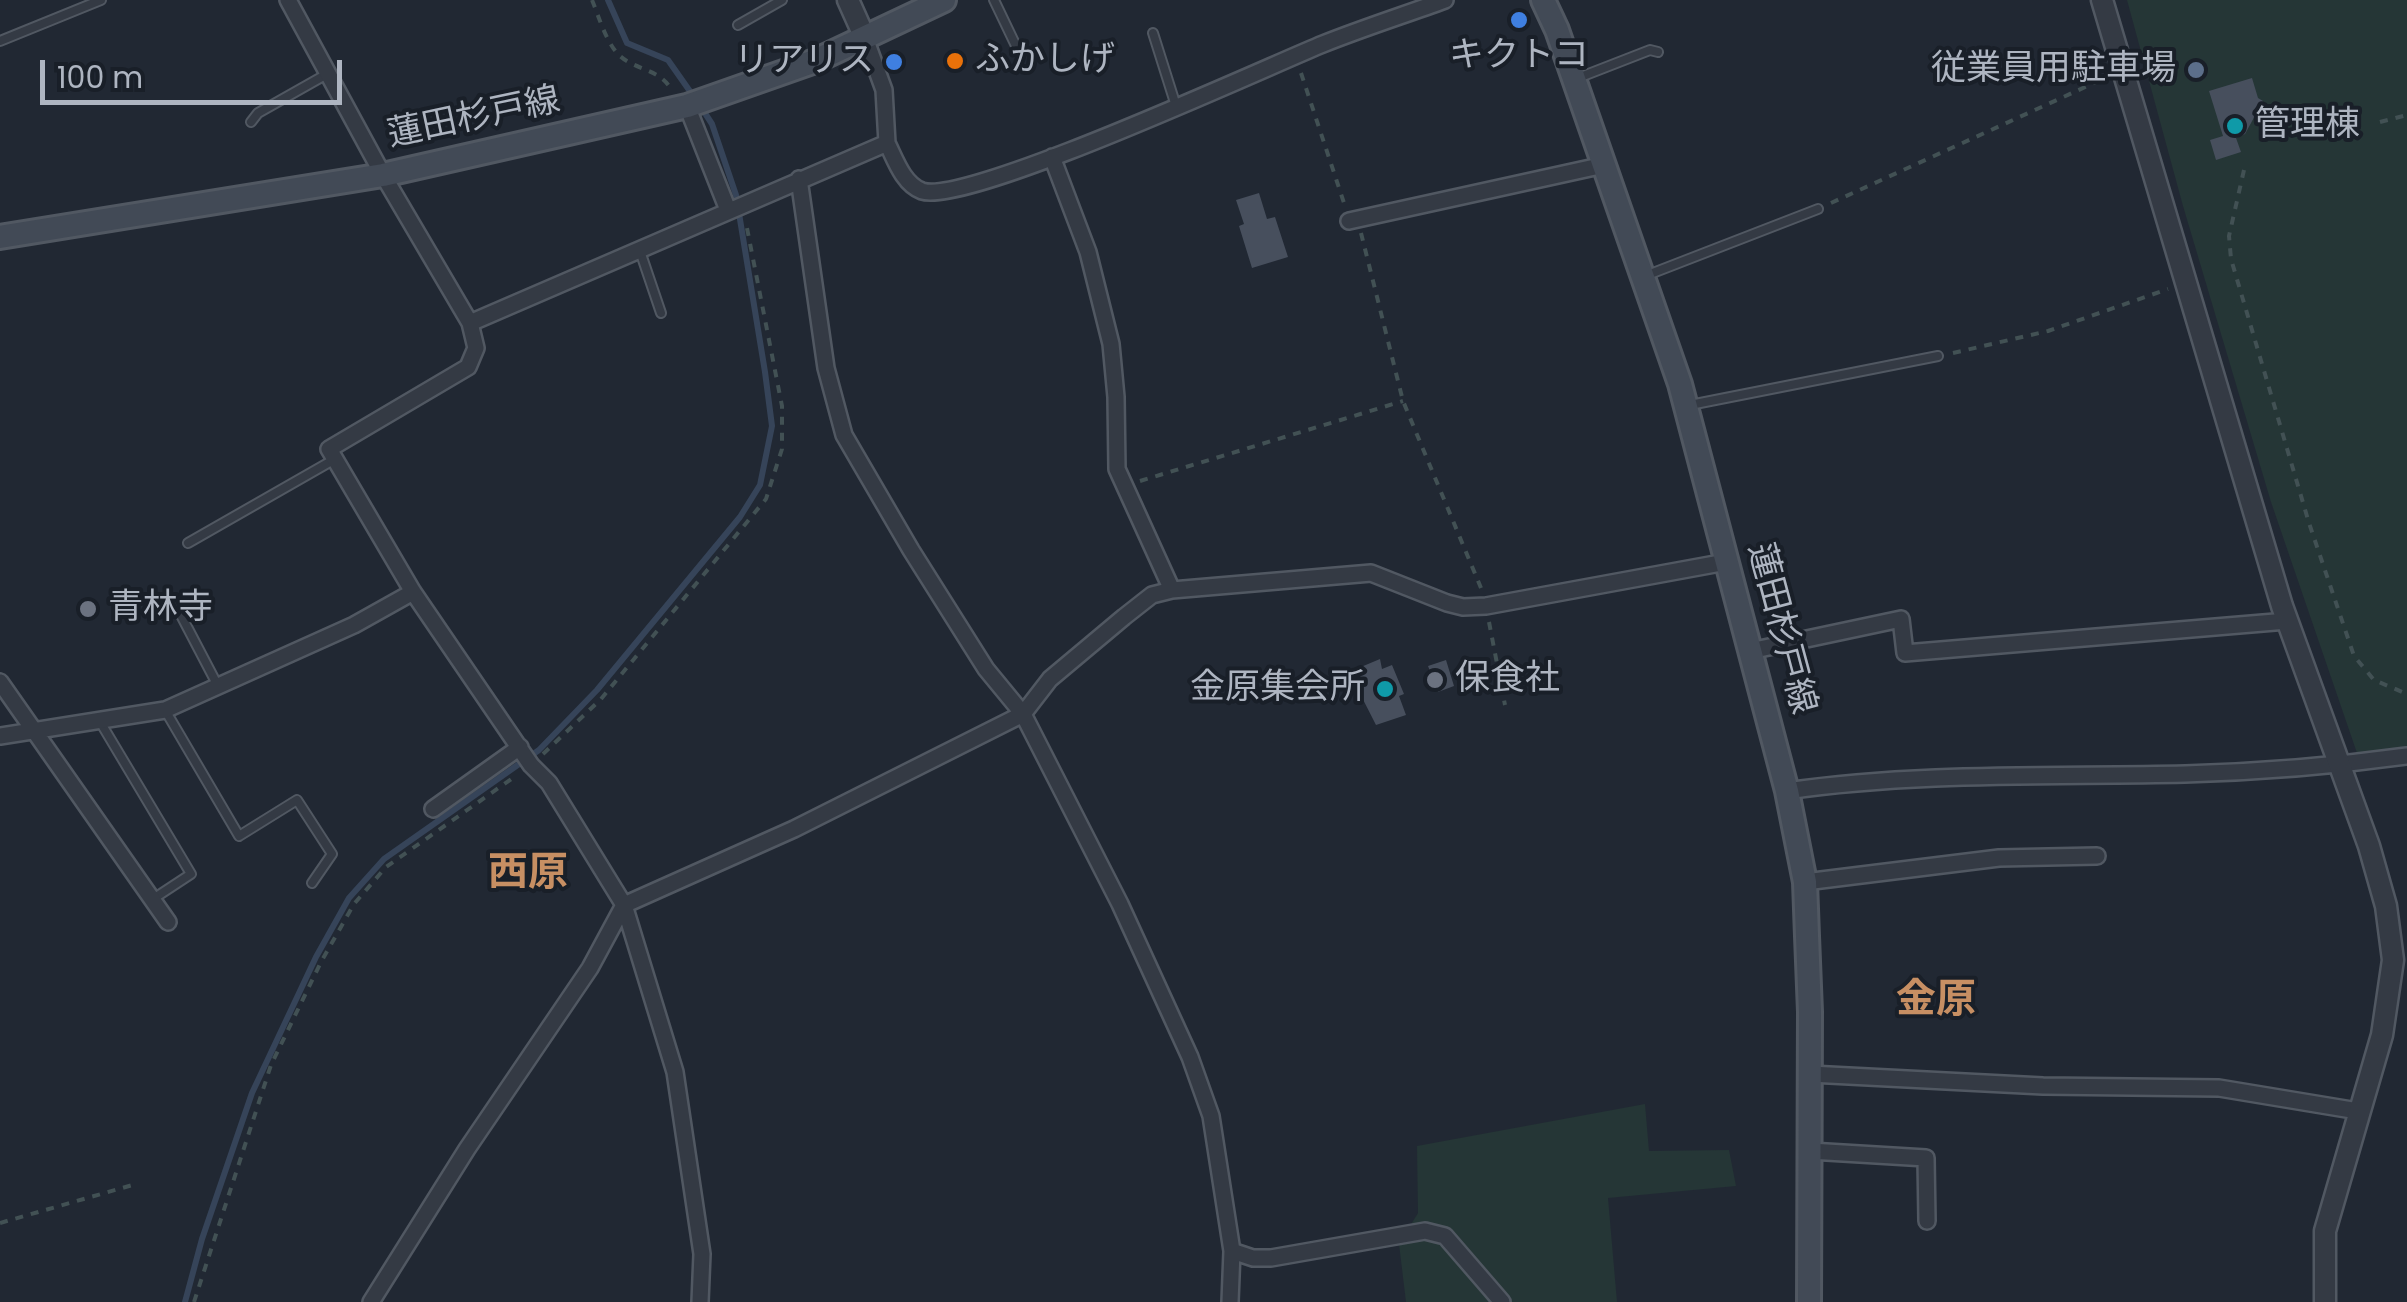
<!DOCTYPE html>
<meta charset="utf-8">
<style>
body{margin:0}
#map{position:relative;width:2407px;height:1302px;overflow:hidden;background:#212833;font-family:Poppins,sans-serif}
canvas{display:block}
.scale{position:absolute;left:40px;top:60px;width:302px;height:45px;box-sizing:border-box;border:5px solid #aeb5c1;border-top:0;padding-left:12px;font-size:30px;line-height:35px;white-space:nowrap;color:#aeb5c1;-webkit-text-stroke:8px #191f28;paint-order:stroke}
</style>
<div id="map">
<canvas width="2407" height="1302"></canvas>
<div class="scale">100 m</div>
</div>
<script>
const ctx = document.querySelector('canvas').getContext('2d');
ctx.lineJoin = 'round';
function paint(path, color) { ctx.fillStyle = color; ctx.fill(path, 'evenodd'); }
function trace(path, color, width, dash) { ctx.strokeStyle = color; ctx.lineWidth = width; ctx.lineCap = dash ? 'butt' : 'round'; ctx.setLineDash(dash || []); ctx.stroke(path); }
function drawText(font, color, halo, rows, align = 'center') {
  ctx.font = font + ' Poppins,"Noto Sans JP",sans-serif'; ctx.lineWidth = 8; ctx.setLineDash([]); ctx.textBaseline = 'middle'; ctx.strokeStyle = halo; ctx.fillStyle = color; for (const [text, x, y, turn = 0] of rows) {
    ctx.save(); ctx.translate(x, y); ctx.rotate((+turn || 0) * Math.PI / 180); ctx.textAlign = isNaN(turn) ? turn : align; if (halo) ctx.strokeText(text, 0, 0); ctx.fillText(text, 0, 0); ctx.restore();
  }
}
const green = new Path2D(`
 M2127 0H2407V750L2358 756 2271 502 2183 206Z
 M1645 1104 1649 1151 1729 1150 1736 1186 1608 1198 1617 1302H1406L1399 1244 1418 1213 1417 1146Z`);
const stream = new Path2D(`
 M608 0 627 43 668 60 694 97
 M185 1302 202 1239 252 1093 316 957 349 898 384 859 539 750 597 690 740 517 760 485 772 426 765 372 736 195 712 124 701 107`);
const building = new Path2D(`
 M2252 78 2258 98 2263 101 2245 134 2236 138 2241 152 2216 160 2210 140 2223 136 2209 91Z
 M1259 193 1267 219 1275 217 1288 257 1252 268 1239 226 1244 224 1236 200Z
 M1380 659 1382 669 1392 665 1404 694 1399 696 1406 715 1376 725 1349 672Z
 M1446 660 1454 686 1438 692 1428 666Z`);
const path = new Path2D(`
 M592 0C599 17 605 39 617 53 632 70 659 68 671 89
 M1301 73 1345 206
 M2380 122 2407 115
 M2244 170 2229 236 2231 259 2309 523 2354 656 2374 680 2407 694
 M1831 203 2105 78
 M1361 233 1403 401 1481 588
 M1953 353 2048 331 2168 289
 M1140 481 1403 401
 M1489 622 1505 705
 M543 754 601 699 766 499 782 449V406L746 223
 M0 1223 136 1184
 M194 1302 271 1065 321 962 354 904 386 867 517 775`);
const service = new Path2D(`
 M994 0 1017 48
 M738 25 782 0
 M1153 33 1176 106
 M0 41 101 0
 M1578 78 1650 50 1658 52
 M251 122 258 113 327 74
 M640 251 661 313
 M1645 276 1818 209
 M1690 405 1938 356
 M188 543 335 459
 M173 600 218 686
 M165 710 239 836 297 800 332 854 312 883
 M99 720 191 874 153 899`);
const minor = new Path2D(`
 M288 0 383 175 470 323 476 348 468 367 329 449 413 592 531 765 549 783 624 905 675 1072 702 1254 700 1302
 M687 106 728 210
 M887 143C895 159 903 184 922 191 966 206 1262 69 1323 44 1363 28 1404 15 1445 0
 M799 179 826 368 844 435 911 550 986 669 1023 714 1120 904 1190 1057 1211 1116 1232 1251 1230 1302
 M1349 221 1604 165
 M470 323 887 143 884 90 865 38
 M1172 590 1371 573 1447 603 1463 607 1486 606 1726 562
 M1750 651 1901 619 1905 653 2287 621
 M0 682 168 922
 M0 736 165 710 354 625 413 592
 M1787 791C1918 772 2053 777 2185 774 2259 772 2334 766 2407 756
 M433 809 520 747
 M1805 882 1999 858 2097 856
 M1810 1074 2043 1086 2219 1088 2358 1111
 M1810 1151 1926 1158 1927 1221
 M1232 1251 1253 1258H1271L1425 1231 1445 1236 1502 1302
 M371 1302 467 1149 590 968 624 905 794 829 1023 714 1050 679 1124 617 1152 595 1172 590 1117 469 1116 397 1111 344 1088 252 1052 157`);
const tertiary = new Path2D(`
 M848 0 865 38
 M2102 0 2282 606 2369 846 2386 906 2393 960 2382 1035 2325 1231V1302`);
const secondary = new Path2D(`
 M1543 0 1557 30 1680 384 1787 791 1805 882 1807 936 1810 1012 1809 1302
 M0 237 383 175 687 106 815 61 944 0`);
const markers = [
 [1519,20,10,"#3f7fe0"],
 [955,61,10,"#e8710a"],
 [894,62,10,"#3f7fe0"],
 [2196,70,10,"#5c6f8a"],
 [2235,126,10,"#0f9aa8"],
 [88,609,10,"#6b7280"],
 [1435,680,10,"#6b7280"],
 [1385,689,10,"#0f9aa8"]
];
const poiNames = [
 ["キクトコ",1519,57,"center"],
 ["ふかしげ",975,61],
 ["リアリス",874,62,"right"],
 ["従業員用駐車場",2176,70,"right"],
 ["管理棟",2255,126],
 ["青林寺",108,609],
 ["保食社",1455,680],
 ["金原集会所",1365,689,"right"]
];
const streetNames = [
 ["蓮田杉戸線",474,119,-12],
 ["蓮田杉戸線",1780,629,75]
];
const quarterNames = [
 ["西原",528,875],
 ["金原",1936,1002]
];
paint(green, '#253636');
trace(stream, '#364459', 6);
paint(building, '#474f5d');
trace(service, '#515862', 12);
trace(minor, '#515862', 20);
trace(tertiary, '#515862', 25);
trace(secondary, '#515862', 28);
trace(path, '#425154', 4, [8, 8]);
trace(service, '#343a44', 8);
trace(minor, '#343a44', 15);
trace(tertiary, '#343a44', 20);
trace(secondary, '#424a56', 22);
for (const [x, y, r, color] of markers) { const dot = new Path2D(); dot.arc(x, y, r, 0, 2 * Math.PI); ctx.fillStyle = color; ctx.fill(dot); trace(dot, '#191f28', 4); }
drawText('35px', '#aeb5c1', '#191f28', poiNames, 'left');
drawText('35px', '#aeb5c1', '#191f28', streetNames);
drawText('bold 40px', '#c78f63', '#191f28', quarterNames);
</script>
